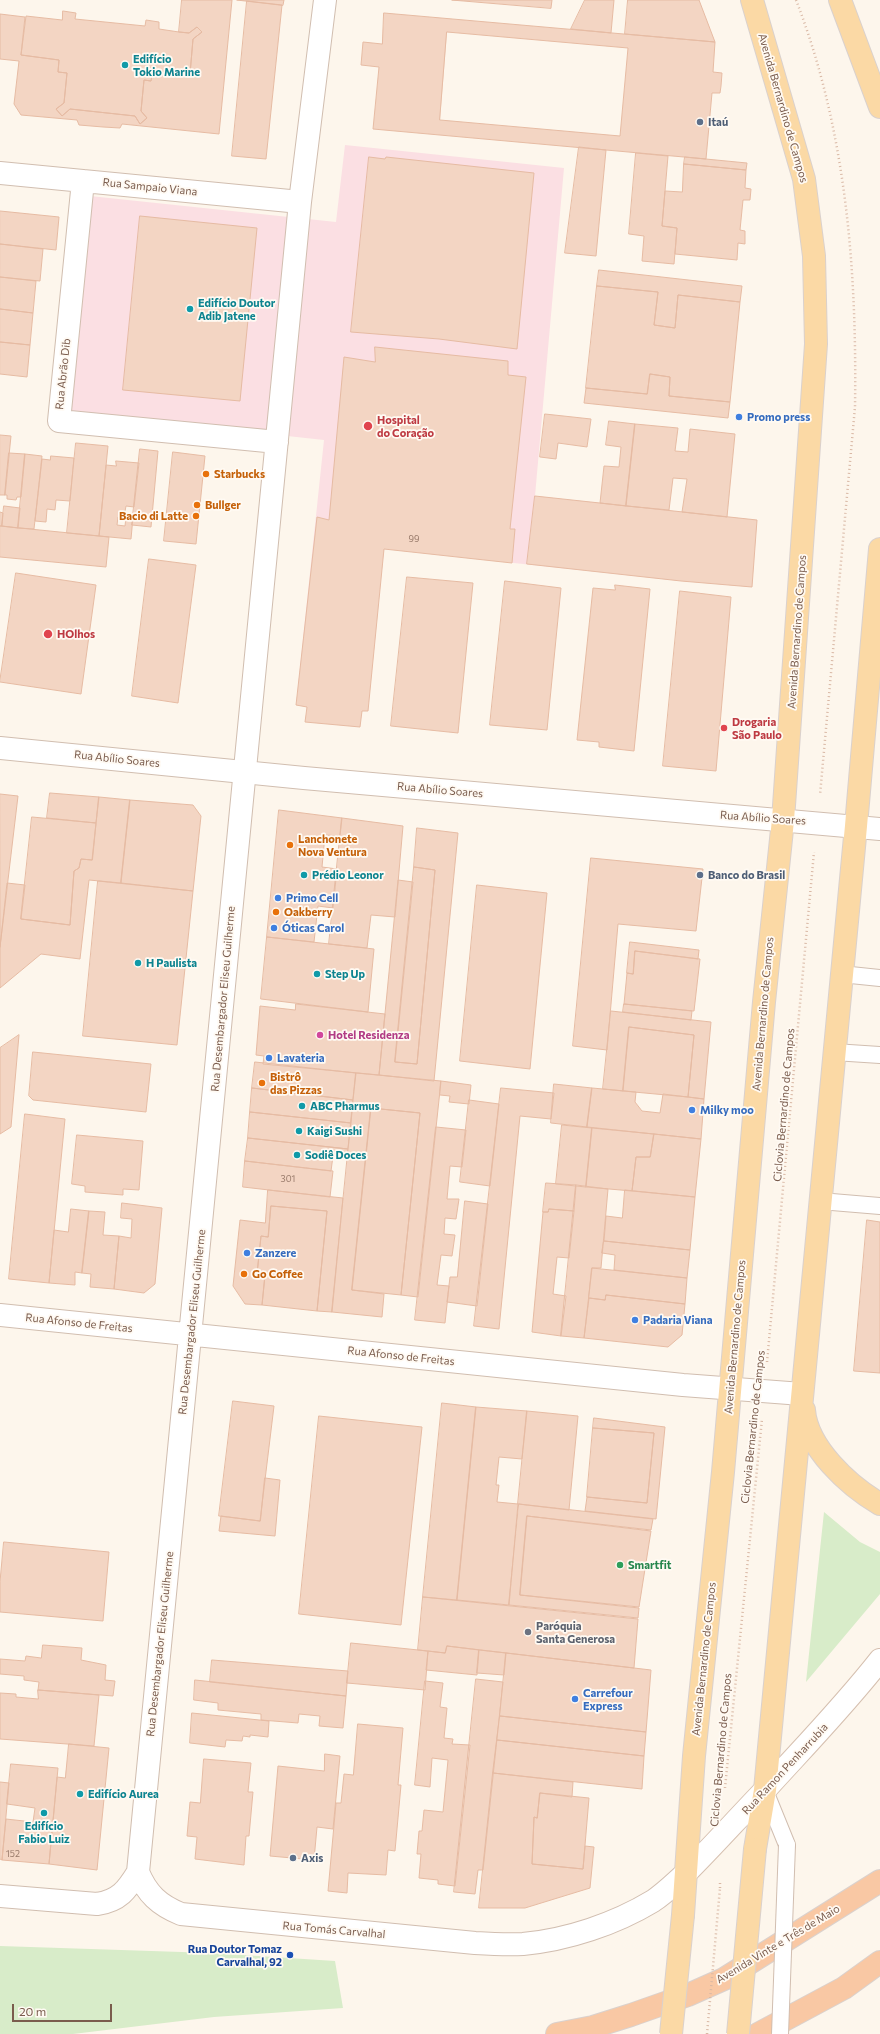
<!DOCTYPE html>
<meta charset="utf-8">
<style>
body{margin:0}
#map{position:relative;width:880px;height:2034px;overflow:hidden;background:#fdf6ec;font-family:Commissioner,sans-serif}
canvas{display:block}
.scale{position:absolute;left:12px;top:2004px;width:100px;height:18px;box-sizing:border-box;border:2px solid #7a5c4d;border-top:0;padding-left:5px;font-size:12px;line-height:14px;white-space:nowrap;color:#7a5c4d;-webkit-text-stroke:3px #fffaf3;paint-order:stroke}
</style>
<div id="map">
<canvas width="880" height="2034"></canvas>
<div class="scale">20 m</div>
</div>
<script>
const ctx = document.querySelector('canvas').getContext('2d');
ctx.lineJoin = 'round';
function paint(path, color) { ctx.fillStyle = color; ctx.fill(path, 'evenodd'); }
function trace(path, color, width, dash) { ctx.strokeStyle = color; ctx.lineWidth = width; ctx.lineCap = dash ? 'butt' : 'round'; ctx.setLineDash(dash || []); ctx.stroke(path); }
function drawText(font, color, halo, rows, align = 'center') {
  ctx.font = font + ' Commissioner,sans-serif'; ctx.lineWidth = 3.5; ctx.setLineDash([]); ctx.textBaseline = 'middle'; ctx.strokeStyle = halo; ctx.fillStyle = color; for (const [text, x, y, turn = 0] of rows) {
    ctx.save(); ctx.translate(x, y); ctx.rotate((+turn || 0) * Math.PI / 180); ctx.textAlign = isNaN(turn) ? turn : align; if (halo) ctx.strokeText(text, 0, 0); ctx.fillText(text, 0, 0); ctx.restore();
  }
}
const medical = new Path2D(`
 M345 145 564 168 535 496 757 520 752 587 681 581 384 549 368 711H362L360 727 305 722 307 707 296 705 324 440 67 412 90 196 336 222Z`);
const green = new Path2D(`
 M824 1512 860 1542 880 1552V1594L806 1682Z
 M0 1946 212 1953 335 1961 343 2008 214 2017 73 2034H0Z`);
const building = new Path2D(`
 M182 0H232L219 134 122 124 120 128 103 127 79 125 77 120 21 115 14 104 19 61 0 59V14L25 17 21 55 59 60 58 72 67 73 64 103 56 109 62 116 70 109 135 116 140 124 147 118 141 111 144 80 151 81 153 70 190 74 193 39 202 32 197 27 189 33 179 32Z
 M237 0H284L283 5Z
 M452 0H552L551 8Z
 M585 0H614L611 33 571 29Z
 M628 0H699L715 42 625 34Z
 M247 1 282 5 266 159 232 156Z
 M63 11 76 13 75 19 145 26 146 20 159 22V29L179 32 189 33 197 27 202 32 193 39 190 74 153 70 151 81 144 80 141 111 147 118 140 124 135 116 70 109 62 116 56 109 64 103 67 73 58 72 59 60 21 55 26 16 62 20Z
 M384 13 715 42 713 72 722 73 721 86 720 93H712L706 159 373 129 379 67 361 65 363 42 382 44Z
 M447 32 628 48 620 136 440 120Z
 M579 147 606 150 596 256 565 253Z
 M636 153 668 156 662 226 677 228 674 264 642 261 644 236 629 234Z
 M369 157 385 159 386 157 534 173 517 349 439 339 351 332Z
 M685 157 747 163 746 170 684 164Z
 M684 164 746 170 745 188 751 189 750 200H743L740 230 745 231V244L738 243 737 260 675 254 677 228 662 226 665 191 682 192Z
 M0 211 59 217 56 250 0 244Z
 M140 216 257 228 240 401 123 390Z
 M0 244 43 249 40 281 0 277Z
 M599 270 742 286 740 302 678 295 675 328 654 325 658 292 597 286Z
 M0 277 36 281 33 313 0 309Z
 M597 286 658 292 654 325 675 328 678 295 740 302 730 402 669 396 670 377 650 374 647 394 586 388Z
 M0 309 33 313 30 345 0 342Z
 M0 342 30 345 27 377 0 374Z
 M375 347 508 361V375L526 377 510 529H515L512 563 384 549 368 711H362L360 727 305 722 307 707 296 705 317 517 329 520 344 357 375 362Z
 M650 374 670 377 669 396 730 402 728 418 584 403 586 388 647 394Z
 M545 414 591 419 587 447 558 443 556 459 540 457Z
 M609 421 635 424 626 506 600 503 604 466 619 467 621 447 606 445Z
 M635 424 678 428 675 451 688 452 690 429 735 434 727 517 682 512 687 479 673 478 669 510 626 506Z
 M0 435 11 436 5 495H0Z
 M76 443 108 446 99 536 67 533Z
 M140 449 158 451 151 527 132 525Z
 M173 452 205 456 196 544 164 541Z
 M9 453 25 454 21 497H17L16 500 7 499V495H5Z
 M25 454 42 456 34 529 18 528Z
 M51 456 74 458 70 501 56 500 55 510 47 509 46 522 35 521 42 459 50 460Z
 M116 461 139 463 134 507 126 506 124 517H118L117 525 125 526 126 517H133L131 539 99 536 106 465 116 466Z
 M535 496 757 520 752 587 681 581 527 564Z
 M4 506 20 508 18 528 2 526Z
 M0 512 3 513 2 526H0Z
 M0 526 109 537 106 567 0 557Z
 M149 559 196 565 178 703 132 696Z
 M16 573 96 585 81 694 0 682Z
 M407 577 473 583 458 733 391 726Z
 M505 581 561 588 547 730 490 725Z
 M615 585 650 589 634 751 599 747V742L577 740 593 588 615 590Z
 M680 591 731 597 716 771 663 766Z
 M50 793 99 797 96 823 47 818Z
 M0 794 18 796 0 947Z
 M99 797 130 800 121 883 89 880 80 959 41 954 0 988V947L7 883 25 885 21 919 70 925 74 871 79 868 81 859 92 860Z
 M130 800 193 805 201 816 193 891 121 883Z
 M279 810 342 818 340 836 325 835 322 867 337 869 333 908 318 906 314 942 267 937Z
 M32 817 96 823 92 860 81 859 79 868 74 871 70 925 21 919Z
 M342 818 403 826 395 917 371 915 367 948 329 944Z
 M417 828 458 833 434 1081 379 1075 398 880 413 882 395 1062 417 1064 435 870 414 867Z
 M591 858 703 869 696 931 618 924 607 1050 573 1046Z
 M414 867 435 870 417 1064 395 1062Z
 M98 881 193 891 177 1045 83 1036Z
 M477 885 547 893 530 1069 460 1061Z
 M267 937 374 949 368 1012 261 999Z
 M630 942 699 950 698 959 635 951 633 974 627 973Z
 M635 951 700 959 694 1011 624 1004 627 973 633 974Z
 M296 1004 385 1014 379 1075 263 1064 264 1056 256 1055 260 1006 295 1010Z
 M624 1004 692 1011 691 1020 623 1012Z
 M611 1011 711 1022 704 1099 688 1097 694 1035 629 1027 623 1091 603 1089Z
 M629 1027 694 1035 688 1097 623 1091Z
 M19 1035 11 1127 0 1134V1048Z
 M33 1052 151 1064 146 1112 33 1100 29 1096Z
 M255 1062 356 1073 353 1100 252 1088Z
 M356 1073 441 1081 418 1297 401 1295 420 1113 371 1108 352 1290 384 1294 382 1317 332 1312Z
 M441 1081 471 1085 469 1104 449 1102 450 1096 440 1095Z
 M554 1084 592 1088 587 1127 551 1123Z
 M252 1088 353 1100 351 1123 250 1112Z
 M501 1088 554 1093 551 1119 520 1116 499 1329 474 1326Z
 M592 1088 636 1092 635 1102 642 1111 660 1113 663 1094 704 1099 701 1139 587 1127Z
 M469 1100 499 1104 490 1186 460 1182Z
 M371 1108 420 1113 401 1295 352 1290Z
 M250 1112 351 1123 348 1149 248 1138Z
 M25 1114 65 1119 49 1283 9 1279Z
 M562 1125 592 1128 586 1187 556 1184Z
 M436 1127 466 1130 462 1167 450 1166 447 1199H459L456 1219 445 1218 444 1234 455 1235 452 1256 441 1255 437 1285 449 1286 445 1323 415 1320Z
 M592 1128 654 1134 650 1157H636L632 1191 586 1187Z
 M654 1134 701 1139 695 1197 632 1191 636 1157H650Z
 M77 1135 143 1141 139 1190 123 1189V1195L85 1192V1186L72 1184Z
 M248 1138 348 1149 347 1158 333 1156 331 1171 245 1161Z
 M245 1161 333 1171 330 1197 243 1187Z
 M546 1183 576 1185 574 1211 549 1209 548 1212H543Z
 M576 1185 608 1189 601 1268H592L584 1338 561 1336Z
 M268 1190 343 1198 332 1312 317 1311 327 1211 271 1206 268 1237 261 1236 257 1274 265 1275 262 1305 245 1304 233 1286 240 1220 265 1223Z
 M625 1190 695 1197 690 1250 604 1241 606 1216 622 1218Z
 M465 1201 488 1204 477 1306 447 1302 450 1277H457Z
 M122 1203 162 1208 155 1284 144 1293 114 1289 119 1236 131 1238 132 1219 121 1218Z
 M271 1206 327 1211 317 1311 262 1305 265 1275 257 1274 261 1236 268 1237Z
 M71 1209 89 1211 82 1273 75 1272V1285L49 1283 54 1230 68 1232Z
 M549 1209 574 1211 569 1258 557 1257 553 1294 566 1296 561 1336 532 1332 543 1212H548Z
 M89 1211 105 1212 103 1235 119 1236 114 1289 90 1287 91 1274 82 1273Z
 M867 1220 880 1222V1373L854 1371Z
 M604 1241 690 1250 687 1278 614 1270 615 1255 602 1253Z
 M592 1268 687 1278 685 1304 606 1295 605 1300 589 1298Z
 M606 1295 685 1304 682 1335 668 1347 584 1338 589 1298 605 1300Z
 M233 1401 274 1406 260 1521 219 1516Z
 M442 1403 476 1407 457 1600 423 1597Z
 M476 1407 527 1411 522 1459 499 1457 496 1485H499L497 1502 518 1504 509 1605 457 1600Z
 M527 1411 578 1416 569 1510 518 1504Z
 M319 1416 422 1427 401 1625 299 1614Z
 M594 1418 665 1427 656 1519 585 1511 587 1497 647 1503 654 1433 593 1428Z
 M593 1428 654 1433 647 1503 587 1497Z
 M265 1478 280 1480 275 1536 219 1531 221 1516 260 1521Z
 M519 1504 653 1519 651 1530 527 1516 520 1595 639 1608 638 1618 509 1605Z
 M527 1516 651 1531 639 1607 520 1595Z
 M4 1542 109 1552 103 1621 0 1612V1582Z
 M423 1597 638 1619 634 1668 447 1646 445 1653 418 1650Z
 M351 1643 428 1651 425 1690 347 1683Z
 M43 1645 82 1648 81 1660 106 1665 105 1680 115 1681 113 1696 38 1690 39 1682 24 1680V1676L0 1674V1659L25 1661 26 1656 41 1658Z
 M447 1646 479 1650 477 1675 426 1670 428 1651 445 1653Z
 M479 1650 506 1653 504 1675 477 1673Z
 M506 1653 651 1670 646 1732 500 1716Z
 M212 1660 348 1671 346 1696 210 1682Z
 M476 1679 503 1682 483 1870H478L475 1894 454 1892Z
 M195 1680 346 1696 343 1728 319 1726 320 1716 299 1714 298 1723 261 1720V1714L218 1710V1703L194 1700Z
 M425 1681 443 1683 440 1707 447 1708 444 1738 453 1739 452 1744 470 1745 455 1886 438 1884V1880L419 1878 421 1854H417L419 1831H422L424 1810 443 1812 448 1760 432 1758 430 1787 415 1785Z
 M38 1690 99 1695 94 1746 0 1739V1693L16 1694V1697L38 1699Z
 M192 1713 269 1721 268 1737 250 1735V1737L243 1736 242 1741 226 1740 225 1747 190 1743Z
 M500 1716 646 1732 644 1756 497 1740Z
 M358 1724 403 1728 398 1785H401L395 1851 388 1850 386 1875 348 1873 347 1893 328 1891 336 1803H341L344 1774 353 1775Z
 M497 1740 644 1756 642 1789 493 1773Z
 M69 1744 109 1748 97 1870 49 1864 57 1777 65 1778Z
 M325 1754 340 1756 333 1829 317 1827 314 1860 270 1856 278 1766 324 1771Z
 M204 1759 251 1763 248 1792H253L249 1836H246L244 1865 195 1859 197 1837 187 1836 190 1802 200 1803Z
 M11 1764 58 1768 49 1864 2 1860 6 1819 33 1822 35 1808 7 1804Z
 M493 1773 573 1782 572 1797 540 1793 537 1818 534 1817 532 1864 583 1869 585 1846 594 1847 590 1888 525 1908H479Z
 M0 1782 9 1783 2 1860 0 1859Z
 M540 1793 589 1798 583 1869 532 1864 534 1817 537 1818Z`);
const path = new Path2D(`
 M796 0C846 129 857 269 855 407L820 795
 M767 1362 814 852
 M725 1788 762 1419
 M720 1888V1881`);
const service = new Path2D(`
 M841 974 880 978
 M834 1052 880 1055
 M820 1201 880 1206
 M765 1791 787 1845`);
const minor = new Path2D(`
 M0 173 300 202
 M83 181 59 421 277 442
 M0 1315 683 1385 802 1394
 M138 1872C147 1894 159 1905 181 1914L475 1943C491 1944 507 1945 523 1944 567 1940 615 1924 653 1901 664 1894 675 1883 685 1874
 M0 1896 97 1904C119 1901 127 1890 138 1872L300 202 325 0`);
const tertiary = new Path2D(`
 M0 748 304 778 880 829`);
const secondary = new Path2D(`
 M685 1874C713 1846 738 1818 765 1790 804 1747 844 1706 880 1660`);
const primary = new Path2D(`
 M840 0 880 107
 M804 1410C807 1448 849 1486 880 1504
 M755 1849 765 1790 856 826 880 549
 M683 1915 694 1756 723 1472 764 1002 783 820 816 344 814 256 804 179 752 0`);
const trunk = new Path2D(`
 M557 2034 593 2027 631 2015 688 1995 724 1979 880 1881
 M758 2034 844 1988 880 1962`);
const pathBridge = new Path2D(`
 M707 2034 720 1888`);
const serviceBridge = new Path2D(`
 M780 2034 787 1845`);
const primaryBridge = new Path2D(`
 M671 2034 683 1915
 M738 2034 755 1849`);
const markers = [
 [125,65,4,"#0f9aa8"],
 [700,122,4,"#5c6f8a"],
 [190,309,4,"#0f9aa8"],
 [739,417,4,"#3f7fe0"],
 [368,426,5,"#e0444e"],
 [206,474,4,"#e8710a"],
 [197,505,4,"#e8710a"],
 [196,516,4,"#e8710a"],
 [48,634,5,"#e0444e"],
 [724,728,4,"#e0444e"],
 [290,845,4,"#e8710a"],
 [304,875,4,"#0f9aa8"],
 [700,875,4,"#5c6f8a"],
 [278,898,4,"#3f7fe0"],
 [276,912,4,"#e8710a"],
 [274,928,4,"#3f7fe0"],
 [138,963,4,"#0f9aa8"],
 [317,974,4,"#0f9aa8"],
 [320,1035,4,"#d1479c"],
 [269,1058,4,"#3f7fe0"],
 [262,1083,4,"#e8710a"],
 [302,1106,4,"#0f9aa8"],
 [692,1110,4,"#3f7fe0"],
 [299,1131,4,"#0f9aa8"],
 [297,1155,4,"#0f9aa8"],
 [247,1253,4,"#3f7fe0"],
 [244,1274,4,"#e8710a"],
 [635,1320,4,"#3f7fe0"],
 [620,1565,4,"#2e9e5b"],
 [528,1632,4,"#6b7280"],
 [575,1699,4,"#3f7fe0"],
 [80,1794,4,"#0f9aa8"],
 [44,1813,4,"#0f9aa8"],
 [293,1858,4,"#5c6f8a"],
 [290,1955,4,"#1a4fb4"]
];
const numberNames = [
 ["99",414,539],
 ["301",288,1179],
 ["152",13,1854]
];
const cultureNames = [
 ["Edifício",133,59],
 ["Tokio Marine",133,72],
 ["Edifício Doutor",198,303],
 ["Adib Jatene",198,316],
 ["Prédio Leonor",312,875],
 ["H Paulista",146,963],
 ["Step Up",325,974],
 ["ABC Pharmus",310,1106],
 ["Kaigi Sushi",307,1131],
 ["Sodiê Doces",305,1155],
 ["Edifício Aurea",88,1794],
 ["Edifício",44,1826,"center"],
 ["Fabio Luiz",44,1839,"center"]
];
const streetNames = [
 ["Avenida Bernardino de Campos",783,108,74],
 ["Rua Sampaio Viana",150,187,6],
 ["Rua Abrão Dib",63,374,-84],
 ["Avenida Bernardino de Campos",797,632,-86],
 ["Rua Abílio Soares",117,759,6],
 ["Rua Abílio Soares",440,790,5],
 ["Rua Abílio Soares",763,818,4],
 ["Rua Desembargador Eliseu Guilherme",223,999,-85],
 ["Avenida Bernardino de Campos",763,1014,-85],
 ["Ciclovia Bernardino de Campos",784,1105,-85],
 ["Rua Desembargador Eliseu Guilherme",192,1322,-84],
 ["Rua Afonso de Freitas",79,1323,6],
 ["Avenida Bernardino de Campos",735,1337,-85],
 ["Rua Afonso de Freitas",401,1356,6],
 ["Ciclovia Bernardino de Campos",753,1427,-84],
 ["Rua Desembargador Eliseu Guilherme",160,1644,-84],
 ["Avenida Bernardino de Campos",704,1659,-84],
 ["Ciclovia Bernardino de Campos",721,1750,-85],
 ["Rua Ramon Penharrubia",785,1769,-47],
 ["Rua Tomás Carvalhal",334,1930,5],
 ["Avenida Vinte e Três de Maio",778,1944,-31]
];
const serviceNames = [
 ["Itaú",708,122],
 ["Banco do Brasil",708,875],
 ["Axis",301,1858]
];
const shopNames = [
 ["Promo press",747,417],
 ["Primo Cell",286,898],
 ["Óticas Carol",282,928],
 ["Lavateria",277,1058],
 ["Milky moo",700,1110],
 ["Zanzere",255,1253],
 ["Padaria Viana",643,1320],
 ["Carrefour",583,1693],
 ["Express",583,1706]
];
const healthNames = [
 ["Hospital",377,420],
 ["do Coração",377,433],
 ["HOlhos",57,634],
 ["Drogaria",732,722],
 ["São Paulo",732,735]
];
const foodNames = [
 ["Starbucks",214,474],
 ["Bullger",205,505],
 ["Bacio di Latte",188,516,"right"],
 ["Lanchonete",298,839],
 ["Nova Ventura",298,852],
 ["Oakberry",284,912],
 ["Bistrô",270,1077],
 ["das Pizzas",270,1090],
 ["Go Coffee",252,1274]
];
const hotelNames = [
 ["Hotel Residenza",328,1035]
];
const leisureNames = [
 ["Smartfit",628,1565]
];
const worshipNames = [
 ["Paróquia",536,1626],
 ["Santa Generosa",536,1639]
];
const transitNames = [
 ["Rua Doutor Tomaz",282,1949],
 ["Carvalhal, 92",282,1962]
];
paint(medical, '#fbdfe3');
paint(green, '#d8ecc9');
paint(building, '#f3d5c3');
trace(building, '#e6bba3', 1);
trace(service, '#d1beb0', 18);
trace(minor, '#d1beb0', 24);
trace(tertiary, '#d1beb0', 24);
trace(secondary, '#d6c0b0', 24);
trace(primary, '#dad1cd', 24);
trace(trunk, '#dad1cd', 24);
trace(path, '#d9b8a5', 2.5, [1, 3]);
trace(service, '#fff', 16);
trace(minor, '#fff', 22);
trace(tertiary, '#fff', 22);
trace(secondary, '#fff', 22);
trace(primary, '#fbd9a5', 22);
trace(trunk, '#f9c8a4', 22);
trace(serviceBridge, '#d1beb0', 18, []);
trace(primaryBridge, '#dad1cd', 24, []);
trace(pathBridge, '#d9b8a5', 2.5, [1, 3]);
trace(serviceBridge, '#fff', 16);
trace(primaryBridge, '#fbd9a5', 22);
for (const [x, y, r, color] of markers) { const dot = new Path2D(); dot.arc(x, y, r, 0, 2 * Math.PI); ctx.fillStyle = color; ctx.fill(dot); trace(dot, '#fffaf3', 1.5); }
drawText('9px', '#987a6a', null, numberNames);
drawText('bold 11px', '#0d838f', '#fffaf3', cultureNames, 'left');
drawText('11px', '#7a5c4d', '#fffaf3', streetNames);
drawText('bold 11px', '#4e5e75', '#fffaf3', serviceNames, 'left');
drawText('bold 11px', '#366cbe', '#fffaf3', shopNames, 'left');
drawText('bold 11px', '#be3a42', '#fffaf3', healthNames, 'left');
drawText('bold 11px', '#c56008', '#fffaf3', foodNames, 'left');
drawText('bold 11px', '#b23c85', '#fffaf3', hotelNames, 'left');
drawText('bold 11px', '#27864d', '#fffaf3', leisureNames, 'left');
drawText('bold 11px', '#5b616d', '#fffaf3', worshipNames, 'left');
drawText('bold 11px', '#164399', '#fffaf3', transitNames, 'right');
</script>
